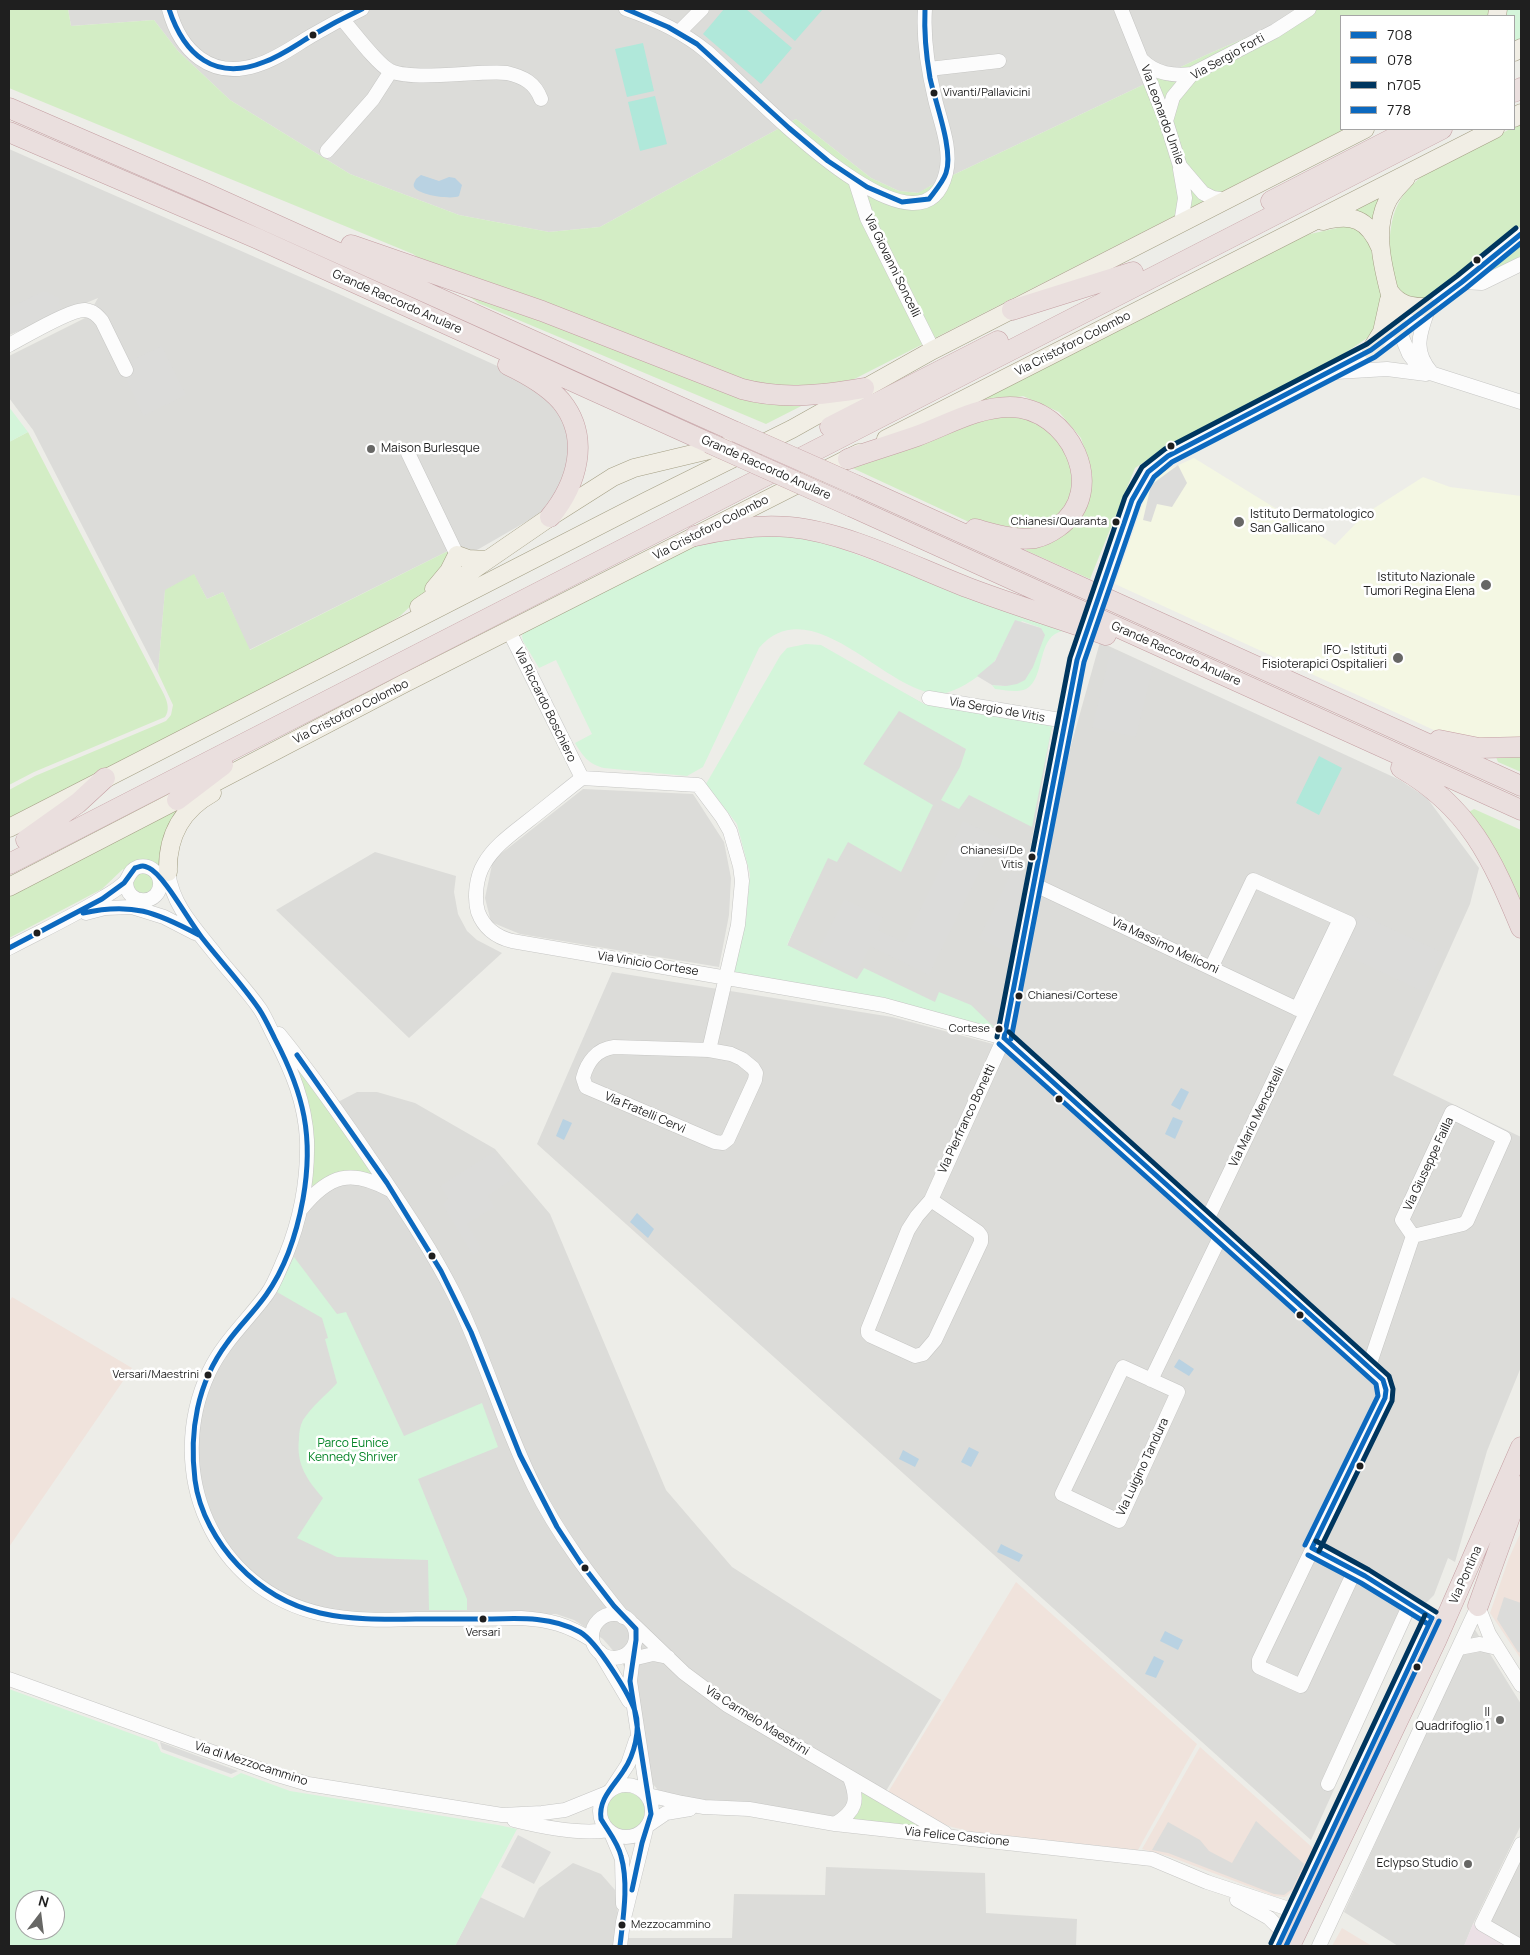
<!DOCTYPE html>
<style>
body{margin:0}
#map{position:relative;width:1530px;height:1955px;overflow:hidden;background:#edede8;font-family:Manrope,sans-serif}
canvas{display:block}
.frame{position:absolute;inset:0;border:10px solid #1f1f1f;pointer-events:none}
.legend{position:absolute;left:1340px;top:15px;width:175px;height:115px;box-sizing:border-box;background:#fff;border:1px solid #a5a5a5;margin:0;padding:6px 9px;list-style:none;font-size:15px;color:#1f1f1f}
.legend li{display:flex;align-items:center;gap:10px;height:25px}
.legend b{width:25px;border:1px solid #a5a5a5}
.north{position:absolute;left:15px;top:1890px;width:50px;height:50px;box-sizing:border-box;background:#fff;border:1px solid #a5a5a5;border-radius:50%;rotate:15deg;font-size:14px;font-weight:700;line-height:20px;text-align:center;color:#1f1f1f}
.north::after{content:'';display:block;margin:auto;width:18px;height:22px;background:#676765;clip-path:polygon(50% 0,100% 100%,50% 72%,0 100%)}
</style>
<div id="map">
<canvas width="1530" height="1955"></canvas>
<div class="frame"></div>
<ul class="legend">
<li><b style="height:6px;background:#0c69bf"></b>708</li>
<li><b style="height:6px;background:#0c69bf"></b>078</li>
<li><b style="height:6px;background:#00365f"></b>n705</li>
<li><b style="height:6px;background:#0c69bf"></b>778</li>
</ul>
<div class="north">N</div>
</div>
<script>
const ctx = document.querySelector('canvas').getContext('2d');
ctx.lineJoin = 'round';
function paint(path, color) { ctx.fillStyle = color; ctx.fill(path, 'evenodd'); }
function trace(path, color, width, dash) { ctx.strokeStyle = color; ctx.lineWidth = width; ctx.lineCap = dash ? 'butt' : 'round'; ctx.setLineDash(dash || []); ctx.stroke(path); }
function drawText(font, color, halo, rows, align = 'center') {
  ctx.font = font + ' Manrope,sans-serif'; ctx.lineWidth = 5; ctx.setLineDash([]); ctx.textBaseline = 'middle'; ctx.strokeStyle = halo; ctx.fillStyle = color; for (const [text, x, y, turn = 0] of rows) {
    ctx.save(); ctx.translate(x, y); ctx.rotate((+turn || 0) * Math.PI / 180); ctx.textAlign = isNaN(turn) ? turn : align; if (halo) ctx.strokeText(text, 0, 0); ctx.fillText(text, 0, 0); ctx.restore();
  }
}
const residential = new Path2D(`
 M68 9H1312L1206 55 932 185 919 193 899 191 871 178 796 119 600 227 549 232 459 215 350 174 230 100 178 51 154 20 71 26Z
 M9 149 339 294 528 380 555 403 571 439 569 475 550 508 477 550H450L249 650 223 592 207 599 194 575 165 591 158 673 33 430 9 398V356L87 317 98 298 9 335Z
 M1100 642 1400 780 1427 798 1479 868 1470 904 1393 1075 1521 1137V1367L1487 1451 1455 1562 1448 1558 1434 1595 1413 1616 1311 1840 537 1144 612 972 892 1017 1008 1048 1070 749Z
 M904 693 924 704 1052 726 998 1031 833 991 787 946 863 764Z
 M583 789 693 794 724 842 731 878 729 915 719 967 520 934 491 922 485 898 493 860Z
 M375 852 456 876 454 892 458 914 467 931 477 940 502 953 409 1038 276 910Z
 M357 1092H377L415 1103 495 1149 550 1214 666 1490 732 1567 941 1700 866 1824 667 1796 658 1790 651 1782 628 1673 617 1655 603 1639 574 1620 556 1614 341 1613 292 1598 272 1587 250 1571 225 1541 205 1501 195 1450 206 1388 307 1210 331 1187 353 1183 380 1190 338 1102Z
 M1474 1628 1521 1704V1825L1473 1924 1464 1946H1398L1344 1912Z
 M1521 1841V1945L1483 1923Z
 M573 1863 601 1874 615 1890 621 1938H732L734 1894 825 1895 826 1867 985 1873 986 1913 1077 1919 1076 1946H455L480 1897 524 1918 539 1888Z`);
const commercial = new Path2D(`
 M12 1297 132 1368 9 1547V1302Z
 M1521 1532V1659L1490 1613 1509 1558Z
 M1016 1582 1197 1744 1138 1850 973 1832 952 1827 932 1820 887 1794Z
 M1200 1747 1314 1849 1294 1890 1285 1897 1274 1896 1168 1856 1142 1849Z
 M1342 1928 1372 1946H1332Z`);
const industrial = new Path2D(`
 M1473 1924 1509 1946H1464Z`);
const education = new Path2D(`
 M1194 458 1335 545 1365 514 1423 477 1450 487 1521 496V737L1483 741 1436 731 1115 584 1152 477Z`);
const grass = new Path2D(`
 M9 9H68L71 26 154 20 178 51 230 100 350 174 459 215 549 232 600 227 796 119 871 178 899 191 918 193 932 185 1206 55 1312 9H1490L1488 16H1341V129H1345L766 424 478 303 413 254 9 88Z
 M1521 123V256L1487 274 1451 279 1428 297 1345 353 1164 449 1135 468 1090 579 1025 550 1051 540 1089 495 1091 470 1081 438 1059 412 1023 396 957 410 1301 236 1351 225 1369 235 1372 255 1389 250C1391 214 1395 199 1423 175L1510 129H1514V127Z
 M1383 192 1374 223 1366 215 1353 209Z
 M992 415 1039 418 1073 457 1072 501 1044 530 984 529 848 466Z
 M28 432 154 675C159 687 174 705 165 717L34 772 9 785V442Z
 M450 550 451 554 430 588 400 616 358 641 9 820V790L35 776 166 721 171 715 173 705 158 673 165 590 194 574 207 599 223 592 250 650Z
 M1521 753V772L1498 762 1496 757Z
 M183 805 164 868 125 871 123 869 102 889 9 938V897Z
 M1474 809 1521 830V912L1469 812Z
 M141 871 155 878 152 893 136 894 132 879Z
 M298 1069H300L372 1174C361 1174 347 1171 336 1174 327 1176 319 1186 311 1186Z
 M605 1812a20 20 0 1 1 40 0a20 20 0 1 1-40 0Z
 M863 1792 919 1825 918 1826 852 1819 861 1806V1793Z`);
const park = new Path2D(`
 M1502 9H1521V41L1514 45V16H1501Z
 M9 407 28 432 9 442Z
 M756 534 801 537 831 545 1064 631C1036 634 1046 679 1026 689 1017 693 1004 690 995 689L992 685 1006 686 1041 628 1022 621C1016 629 1009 637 1003 645 1000 651 998 657 994 662 982 675 963 688 946 693 934 696 923 691 913 687 867 667 804 596 759 648L703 767 687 776 604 768C588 764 583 756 575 743L592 734 556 660 539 668 523 641 522 636 524 631 665 560 699 545 732 535Z
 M806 644 821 645 924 704 1052 726 1032 827 969 795 959 809 941 800 960 767 966 749 899 711 863 764 933 805 901 872 848 842 837 862 828 858 787 945 857 979 864 968 935 1002 939 992 971 1005 998 1031 731 974 746 919 750 874 737 824 706 784 780 656 787 648Z
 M294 1257 337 1314 346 1312 404 1436 482 1403 498 1447 418 1479 467 1599V1610H429L428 1560 337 1557 297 1538 323 1498C307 1480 296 1464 299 1439 299 1432 300 1426 303 1420 312 1406 326 1395 337 1383L325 1339 328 1338 322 1318 277 1292Z
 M9 1689 157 1743 161 1752 232 1778 241 1773 290 1791 498 1825 517 1829 455 1946H9ZM25 1900H55V1930H25Z`);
const pitch = new Path2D(`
 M724 9H746L792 48 761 84 703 34Z
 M758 9H823L795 41Z
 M643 43 654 91 627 97 615 49Z
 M655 96 667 144 640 151 628 102Z
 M1319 756 1342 768 1319 815 1296 803Z`);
const parking = new Path2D(`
 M44 291 59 298 61 309 9 335V308Z
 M162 346 186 395 143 416 120 366Z
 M1178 465 1187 483 1172 507 1157 504 1151 522 1143 520 1151 485Z
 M1015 620 1041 628 1045 635 1033 667 1025 680 1017 684 1006 686 992 685 977 676 995 661Z
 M1111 650 1153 668 1136 737 1092 727Z
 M963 821 1011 844 1007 851 993 845 929 975 870 946 856 974 816 954 844 899 883 918 878 930 904 942Z
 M1012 871 1025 877 1009 953 979 938Z
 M1357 913 1443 953 1424 992 1339 952Z
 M495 1151 513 1179 488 1196 495 1207 467 1224 482 1249 473 1256 442 1204 448 1199 440 1186Z
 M1504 1597 1521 1603V1653L1518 1652 1497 1619Z
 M160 1742 238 1771 231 1774 162 1749Z
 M1256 1821 1304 1864 1292 1889 1284 1895 1274 1894 1168 1853 1152 1850 1168 1822 1200 1840 1209 1851 1232 1863Z
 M518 1835 551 1852 534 1884 501 1867Z`);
const water = new Path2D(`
 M421 175 439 181 449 177 455 178 462 185 459 196C452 200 418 195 414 187 413 183 415 182 416 179Z
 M1181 1088 1189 1092 1180 1110 1171 1105Z
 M1173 1117 1183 1121 1175 1139 1165 1134Z
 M563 1119 572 1123 564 1140 556 1136Z
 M637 1213 654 1229 648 1238 630 1222Z
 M1179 1359 1194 1369 1189 1376 1174 1367Z
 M969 1447 979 1452 971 1467 961 1462Z
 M903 1450 919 1459 915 1467 899 1459Z
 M1001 1544 1023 1555 1019 1562 997 1552Z
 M1165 1631 1183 1640 1178 1650 1160 1641Z
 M1154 1656 1164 1661 1156 1678 1145 1674Z`);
const minor = new Path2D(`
 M169 9C180 51 211 80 257 65 277 59 294 46 311 36 328 26 345 17 362 9
 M626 9C655 19 683 32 706 51 737 76 920 278 946 173 952 149 940 121 935 99 928 70 923 38 925 9
 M1121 9 1166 121 1180 166 1203 193 1213 198 1226 200
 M342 19C353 31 376 63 389 70 409 82 480 70 507 73 524 77 535 83 541 99
 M679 32 702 9
 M1142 60C1156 74 1173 76 1192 74
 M929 69 999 61
 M1166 121 1173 97 1192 74 1275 31 1309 9
 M327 151 373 99 391 71
 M1180 169 1185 198 1181 223
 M855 180 867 218 933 350
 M1462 282 1482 283 1521 264
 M1429 307C1420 333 1412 349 1431 372
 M1399 330 1409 354 1421 370 1521 402
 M9 345C24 337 71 309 85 310 93 311 97 315 102 321L126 370
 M1336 372 1387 369 1426 374
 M408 453 457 555
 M1112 556C1125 519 1134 478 1168 456L1329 373 1371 350 1462 282 1521 234
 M509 631 582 778
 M929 698 1066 721
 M582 778C564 792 546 807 528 821 513 833 494 846 484 864 476 877 474 898 478 912 484 928 496 937 512 941L884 1005 1004 1038 1217 1229 1283 1291 1377 1373C1384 1381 1388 1388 1385 1398L1259 1660V1667L1301 1686 1355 1570
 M582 778 698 785 722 817 730 831 740 866 742 881 738 925 709 1050
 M168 872C173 907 195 928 216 955 230 973 247 990 260 1009 266 1018 270 1029 275 1038 292 1071 305 1102 307 1140 308 1180 301 1218 286 1255 280 1268 275 1283 267 1294 248 1320 223 1342 209 1372 163 1470 212 1590 322 1614 353 1621 386 1620 418 1619 453 1619 487 1619 521 1618 550 1620 566 1624 592 1640
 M1033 884 1306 1013 1207 1220
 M132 907 164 917 195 933
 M86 913 105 908 132 907 143 901
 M9 948C41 931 74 916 104 897 111 893 121 887 126 881 130 875 130 870 138 867 148 864 159 871 160 882 162 905 126 908 126 881
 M1211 968 1253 880 1349 923 1306 1013
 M1297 1009 1340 919
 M279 1034C314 1077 346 1123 377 1169 404 1209 432 1250 454 1294 485 1356 503 1424 534 1486 557 1533 590 1576 623 1617
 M614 1047 709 1050 731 1054 742 1059 753 1068 756 1073 755 1080 728 1139 723 1143 715 1142 586 1087 583 1078C587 1062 597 1049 614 1047Z
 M1452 1112 1504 1138 1467 1221 1463 1224 1413 1236 1402 1220Z
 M931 1200 978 1232 981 1236V1242L935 1340 923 1354 915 1356 871 1336 868 1333V1329L908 1230 917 1216 931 1200 1004 1038 1007 1016 1077 660
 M302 1208C329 1175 351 1168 390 1190
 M1369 1366 1413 1236
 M1123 1367 1178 1392 1119 1521 1062 1494Z
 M1151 1380 1222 1233
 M1478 1606 1489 1634 1521 1685
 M592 1636a22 22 0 1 1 44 0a22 22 0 1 1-44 0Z
 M633 1624 684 1673 727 1705 945 1833
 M634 1648 630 1681 647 1793
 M1459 1648 1480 1644 1497 1648
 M600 1652 629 1701
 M625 1656 632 1659 653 1654 668 1657
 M9 1679 274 1774 308 1784 502 1815 542 1813 565 1810 607 1793
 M1328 1784 1410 1604
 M600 1811a26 26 0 1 1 52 0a26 26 0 1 1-52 0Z
 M611 1790 628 1764 636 1740
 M648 1795 682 1803 704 1807 749 1809 835 1824 1152 1859 1207 1882 1295 1911
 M514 1820C542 1827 580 1835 608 1830
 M835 1824C856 1811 859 1801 850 1778
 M647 1826 666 1813 690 1809
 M611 1833 622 1859 623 1904
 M1237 1900 1269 1918 1284 1933
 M620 1946 623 1922 646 1829
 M1278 1946 1432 1618 1365 1576 1312 1548
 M1319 1946 1478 1606
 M1520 1946 1482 1924 1521 1844`);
const major = new Path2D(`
 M1497 16 1498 9
 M1514 52 1521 48
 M1514 118 1521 113
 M1323 221C1352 213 1368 219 1380 247
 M1390 292C1400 306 1412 307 1429 307
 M1399 330C1391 293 1369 238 1387 202 1391 193 1399 186 1406 178
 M1371 350 1382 332 1389 300
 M886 439 1495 129
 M434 589 449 571 457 555 468 559 487 560
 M419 607 550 517 613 477 634 468 726 446
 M9 828 647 501 792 429 933 350 1365 129
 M168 872C167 837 181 810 212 793
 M9 887 177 800 208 786 405 683 859 453`);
const highway = new Path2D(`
 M1514 92 1521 88
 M9 108 203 192 736 432
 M9 132 256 238 709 443
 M1271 201 1411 129
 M351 245 542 311 742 389C783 400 823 395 864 388
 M1012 310 1133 272
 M508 365C527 374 547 385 561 401 591 438 577 484 550 517
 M830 427 998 341
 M848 459C871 451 894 444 917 436 947 425 977 407 1010 407 1069 407 1110 490 1058 527 1051 532 1044 536 1035 538 1015 541 994 534 975 529
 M858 486 1521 786
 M850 506 1521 810
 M695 536C726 529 757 524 789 527 847 532 914 567 969 588 1014 605 1060 619 1106 635
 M1439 740 1479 748 1521 747
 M1401 768C1469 807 1492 858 1521 928
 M177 800 223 765
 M26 840 78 803 105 778
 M9 864 1442 129
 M1478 1606 1521 1486
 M1290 1946 1436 1641 1521 1447`);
const minorBridge = new Path2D(`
 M1077 660 1112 556`);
const highwayBridge = new Path2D(`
 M736 432 858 486
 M709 443 850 506`);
const bus1 = new Path2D(`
 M83 913C132 902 156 912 199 935
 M9 948 102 899 124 883 135 868C142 866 142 865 149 868 164 875 190 923 203 939 221 962 242 984 259 1009 265 1018 270 1029 275 1039 304 1094 314 1137 303 1199 297 1232 286 1267 266 1295 254 1312 239 1326 227 1343 197 1383 189 1432 195 1480 199 1512 217 1543 238 1565 290 1620 346 1620 416 1619 442 1619 467 1619 492 1619 522 1618 553 1617 580 1632 597 1642 628 1692 635 1711 641 1730 634 1755 624 1770 614 1786 598 1799 601 1819 608 1831 618 1843 621 1856 629 1884 623 1918 620 1946
 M1004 1038 1077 660 1132 500 1148 472 1168 456 1371 350 1462 282 1521 234
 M1004 1038 1383 1380 1386 1390 1385 1398 1312 1548
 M297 1055 387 1183 441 1271 471 1332 520 1455 557 1527 580 1562 614 1606 636 1629V1640L630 1681 651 1814 642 1843 632 1890
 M1312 1548 1365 1576 1432 1618
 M1278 1946 1432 1618`);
const bus2 = new Path2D(`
 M1011 1039 1084 662 1139 503 1154 477 1172 462 1375 357 1466 288 1521 243
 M999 1044 1376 1384 1378 1396 1305 1545
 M1308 1555 1361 1583 1428 1624
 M1286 1946 1439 1621`);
const bus3 = new Path2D(`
 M1009 1032 1389 1376 1393 1389 1392 1401 1319 1551
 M997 1037 1070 658 1125 497 1142 467 1165 449 1367 344 1457 276 1516 228
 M1316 1541 1369 1570 1436 1612
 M1271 1943 1425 1615`);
const bus4 = new Path2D(`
 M169 9C184 55 215 82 264 62 281 56 296 45 311 36 328 26 345 17 362 9
 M626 9 668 27 697 44 789 128 828 161 867 187 902 202 929 199C935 191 943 182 946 173 954 151 935 102 930 78 926 55 924 32 925 9`);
const markers = [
 [313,35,4.5,"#1f1f1f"],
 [934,93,4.5,"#1f1f1f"],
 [1477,260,4.5,"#1f1f1f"],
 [1171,446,4.5,"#1f1f1f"],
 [371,449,5,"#676765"],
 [1116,522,4.5,"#1f1f1f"],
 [1239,522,6,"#676765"],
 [1486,585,6,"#676765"],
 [1398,658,6,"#676765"],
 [1032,857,4.5,"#1f1f1f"],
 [37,933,4.5,"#1f1f1f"],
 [1019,996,4.5,"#1f1f1f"],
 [999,1029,4.5,"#1f1f1f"],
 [1059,1099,4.5,"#1f1f1f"],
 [432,1256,4.5,"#1f1f1f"],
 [1300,1315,4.5,"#1f1f1f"],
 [208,1375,4.5,"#1f1f1f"],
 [1360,1466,4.5,"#1f1f1f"],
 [585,1568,4.5,"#1f1f1f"],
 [483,1619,4.5,"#1f1f1f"],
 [1417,1667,4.5,"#1f1f1f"],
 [1500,1720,5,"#676765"],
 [1468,1864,5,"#676765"],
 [622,1925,4.5,"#1f1f1f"]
];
const busNames = [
 ["Vivanti/Pallavicini",943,93,"left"],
 ["Chianesi/Quaranta",1107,522],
 ["Chianesi/De",1023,851],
 ["Vitis",1023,865],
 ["Chianesi/Cortese",1028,996,"left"],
 ["Cortese",990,1029],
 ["Versari/Maestrini",199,1375],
 ["Versari",483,1633,"center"],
 ["Mezzocammino",631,1925,"left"]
];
const streetNames = [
 ["Via Sergio Forti",1228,57,-29],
 ["Via Leonardo Umile",1162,115,70],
 ["Via Giovanni Soncelli",892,266,64],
 ["Grande Raccordo Anulare",397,302,24],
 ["Via Cristoforo Colombo",1073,344,-27],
 ["Grande Raccordo Anulare",766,468,24],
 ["Via Cristoforo Colombo",711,528,-27],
 ["Grande Raccordo Anulare",1176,654,24],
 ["Via Riccardo Boschiero",545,705,64],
 ["Via Sergio de Vitis",997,710,10],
 ["Via Cristoforo Colombo",351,712,-27],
 ["Via Massimo Meliconi",1165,946,25],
 ["Via Vinicio Cortese",648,964,9],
 ["Via Fratelli Cervi",645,1113,23],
 ["Via Mario Mencatelli",1257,1117,-64],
 ["Via Pierfranco Bonetti",967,1119,-65],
 ["Via Giuseppe Failla",1429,1164,-65],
 ["Via Luigino Tandura",1143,1467,-65],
 ["Via Pontina",1466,1575,-66],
 ["Via Carmelo Maestrini",757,1721,32],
 ["Via di Mezzocammino",251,1764,18],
 ["Via Felice Cascione",957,1837,6]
];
const poiNames = [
 ["Maison Burlesque",381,449,"left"],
 ["Istituto Dermatologico",1250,515,"left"],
 ["San Gallicano",1250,529,"left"],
 ["Istituto Nazionale",1475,578],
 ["Tumori Regina Elena",1475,592],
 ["IFO - Istituti",1387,651],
 ["Fisioterapici Ospitalieri",1387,665],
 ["Il",1490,1713],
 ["Quadrifoglio 1",1490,1727],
 ["Eclypso Studio",1458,1864]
];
const parkNames = [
 ["Parco Eunice",353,1444],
 ["Kennedy Shriver",353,1458]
];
paint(residential, '#dcdcd9');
paint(commercial, '#f0e3dc');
paint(industrial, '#ebe0e5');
paint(education, '#f4f7e3');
paint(grass, '#d3edc5');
paint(park, '#d4f5da');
paint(pitch, '#b0e8da');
paint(parking, '#dcdcda');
paint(water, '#b9d2e2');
trace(minor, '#c6c6c4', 15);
trace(major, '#a49f84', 19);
trace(highway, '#c49ea2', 21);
trace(minor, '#fcfcfc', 14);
trace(major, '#f1eee5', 18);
trace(highway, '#eadfde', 20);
trace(minorBridge, '#c6c6c4', 15, []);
trace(highwayBridge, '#c49ea2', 21, []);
trace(minorBridge, '#fcfcfc', 14);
trace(highwayBridge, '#eadfde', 20);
trace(bus1, '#0c69bf', 5);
trace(bus2, '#0c69bf', 5);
trace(bus3, '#00365f', 5);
trace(bus4, '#0c69bf', 5);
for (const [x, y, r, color] of markers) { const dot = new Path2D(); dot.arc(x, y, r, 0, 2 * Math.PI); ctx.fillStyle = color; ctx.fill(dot); trace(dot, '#fff', 2); }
drawText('11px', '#1f1f1f', '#fff', busNames, 'right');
drawText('12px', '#1f1f1f', '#fff', streetNames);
drawText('12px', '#1f1f1f', '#fff', poiNames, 'right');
drawText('12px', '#058527', '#fff', parkNames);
</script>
